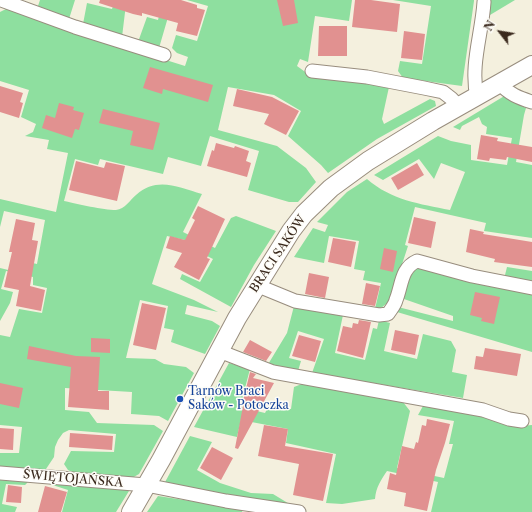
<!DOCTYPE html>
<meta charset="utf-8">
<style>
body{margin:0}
#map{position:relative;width:532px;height:512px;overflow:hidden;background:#f4f0de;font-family:"Libre Caslon Text",serif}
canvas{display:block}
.north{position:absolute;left:480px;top:12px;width:40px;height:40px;-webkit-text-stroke:3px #fdfcf7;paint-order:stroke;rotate:301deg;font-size:11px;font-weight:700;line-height:16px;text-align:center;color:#3b2a1e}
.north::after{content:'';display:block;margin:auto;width:14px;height:18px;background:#3b2a1e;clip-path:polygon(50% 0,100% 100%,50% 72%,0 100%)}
</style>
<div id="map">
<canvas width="532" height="512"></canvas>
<div class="north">N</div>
</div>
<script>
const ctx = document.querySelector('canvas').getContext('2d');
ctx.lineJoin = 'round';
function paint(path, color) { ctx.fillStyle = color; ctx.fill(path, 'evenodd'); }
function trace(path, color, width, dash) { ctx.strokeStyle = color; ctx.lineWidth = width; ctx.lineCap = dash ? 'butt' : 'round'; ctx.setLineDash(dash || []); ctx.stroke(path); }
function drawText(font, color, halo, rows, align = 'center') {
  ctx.font = font + ' "Libre Caslon Text",serif'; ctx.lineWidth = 3; ctx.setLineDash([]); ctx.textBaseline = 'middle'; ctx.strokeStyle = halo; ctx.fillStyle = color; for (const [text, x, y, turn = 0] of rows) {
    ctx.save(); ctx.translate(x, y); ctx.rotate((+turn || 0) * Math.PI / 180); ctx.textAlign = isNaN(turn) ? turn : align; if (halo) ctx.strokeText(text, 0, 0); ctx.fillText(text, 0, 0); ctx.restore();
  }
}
const green = new Path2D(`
 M40 0H75L69 19 38 6Z
 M115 0 126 4 122 37 83 24 87 3 112 9Z
 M163 0H173L159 48 138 42 147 17 158 20Z
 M187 0H352L349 21 315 16 308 62 300 59 297 66 308 74 389 87 382 119 384 124 430 99 435 101 436 106 377 139 328 173 321 165 288 136 301 111 274 95 228 87 218 130 277 146 306 168 316 182 298 202H289L248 190 259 151 210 136 201 166 168 157 163 174 100 159 98 165 75 159 64 201C78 204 103 210 116 210 125 209 130 200 136 195 157 176 178 187 202 194L183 232 215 248 231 218 236 216 276 231 254 265 231 307 180 279 182 274 200 282 213 259 187 246 189 241 167 236 152 284 194 300 218 312 187 305 185 314 212 321 220 326 205 354 171 342 174 330 164 328 168 306 140 300 126 358 155 359 164 364 186 367 194 373 168 421 159 416 131 414 132 392 65 388V410L89 412 97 423 154 425 163 431 139 474 132 478 76 474 68 470 64 464 71 451 114 452 116 434 69 430 63 433 58 440 55 447 54 457 44 472 0 469V453H19L22 427 0 425V335L10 337 19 309 42 313 47 288 33 285V277L6 271 1 289 13 292 10 303 0 321V268L25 274 28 262 37 264 45 220 4 211 0 227V199L56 212 68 153 47 149 49 140 25 136 33 132 36 124 21 117 29 90 0 81V12L8 8 64 28 185 66 188 57 177 53 172 48 176 35 197 41 208 6Z
 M393 0H474V1L462 86 403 78 398 71 400 61 422 64 431 6Z
 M489 0H515L490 15 488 5Z
 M506 95 515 103 526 108 524 115 516 162 532 165V238L484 231 486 223 415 207 405 245 408 246 390 301 377 311 375 309 381 283 363 280 365 271 354 269 359 241 329 236 324 263 294 257 313 228 325 232 328 225 317 222 347 192 367 179C391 200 420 204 450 210L465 172 441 163 434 179 419 159 383 180 374 175 438 136 451 141 471 145V160L507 165 512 138 486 134 487 127 482 124 479 117 462 126 460 130 453 127Z
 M417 265 532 290V352L397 312 398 307 453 321V316L401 298 411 268Z
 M507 267 532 271V285L504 279Z
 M294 306 343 315 335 353 365 360 373 328 377 329 379 320 390 323 384 351 417 359 423 334 451 341 456 350 452 372 467 375 463 398 312 373 324 339 298 331 289 358 301 361 298 371 267 366 287 333Z
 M229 363 250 369 240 407 265 413 269 405 291 409 294 387 307 382 354 389 403 402 410 411 397 468 444 478 453 444H449L454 421 418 415 423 406 488 418 520 426 532 425V512H431L438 482 387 471C381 480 376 487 375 499L342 504 326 503 336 454 286 443 288 429 241 420 237 437 194 427Z
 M190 436 212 442 197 470 220 483 251 493 273 494 296 508 164 484Z
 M0 480 28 482 25 485 6 484 2 504 17 507 15 512H0Z
 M40 481 125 488 129 491 116 512H62L68 490Z
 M158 496 243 509 242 512H147Z`);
const building = new Path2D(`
 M100 0H181L197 5V8L205 10 197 36 176 31 178 23 142 13V16L133 14 99 3Z
 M277 0H294L298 23 283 26Z
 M355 0H371L400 4 397 32 352 27Z
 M319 26H347V56H318Z
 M404 31 425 34 422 60 401 58Z
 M150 67 213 85 208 102 163 89 162 94 143 88Z
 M0 86 23 93 20 102 23 103 19 118 0 112Z
 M237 89 272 97 299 111 286 135 264 124 269 114 233 106Z
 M59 103 74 107 73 110 84 113 79 130 75 129 72 138 42 128 46 115 55 118Z
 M103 109 160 123 153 150 130 145 133 131 99 123Z
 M481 135 498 138 497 141 532 147V162L507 157 506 160 490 158 489 161 477 159Z
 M216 143 234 148 235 146 249 151 246 161 251 163 247 177 207 166 212 150 214 151Z
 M76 161 104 168 106 162 125 166 117 201 69 190Z
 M417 163 424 175 398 190 391 178Z
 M198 206 225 219 207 258 210 259 199 280 174 267 182 253 166 248 170 236 185 240 195 220 192 218Z
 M414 217 436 222 431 248 408 243Z
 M16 219 35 223 32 240 38 241 30 286 45 290 41 311 16 306 19 290 4 287 12 252H9Z
 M470 229 484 232 483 234 532 242V267L494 262 495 259 466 252Z
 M333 238 356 242 351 267 328 262Z
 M384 248 397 251 393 272 380 269Z
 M309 273 329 277 325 298 305 294Z
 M366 283 380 286 375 306 362 304Z
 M475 292 500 297 494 324 481 321 482 318 470 315Z
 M142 303 166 308 156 350 133 345Z
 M359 320 371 322 363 358 337 351 343 326 352 328 353 323 358 324Z
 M395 330 419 335 415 355 391 350Z
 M299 335 321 341 315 362 292 356Z
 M91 338 110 339V353L91 352Z
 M250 340 272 352 266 361 243 352Z
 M29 346 76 356 100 357 98 391H109V410L68 407 71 367 27 359Z
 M485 348 521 354 517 376 474 369 476 356 483 357Z
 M250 372 256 374 253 378 274 383 238 449 235 448 243 406 242 405Z
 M0 383 23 388 19 408 0 404Z
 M427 419 450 424 445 443 436 470 427 511 404 506 406 493 387 489 390 473 396 475 402 446 414 449 416 442 418 443 422 425 426 426Z
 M264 425 288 429 285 446 333 454 323 501 293 495 299 464 258 456Z
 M0 428 14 429 13 450 0 449Z
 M70 433 113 436 112 450 69 447Z
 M212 447 233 458 221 480 200 468Z
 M8 485 22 487 21 503 6 502Z
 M45 486 67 492 61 512H38Z`);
const street = new Path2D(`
 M1 0 75 27 164 55
 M312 71 367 77 424 88 443 92 452 99 459 106
 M500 84C509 94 519 98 532 102
 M477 97C470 65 482 34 484 2
 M256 285 295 301 379 315 388 314C391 309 395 305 396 300 402 285 401 268 417 261L472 276 532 288
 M219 351 273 372 483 410 509 419 522 421
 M0 473 146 485 226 501 299 512`);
const secondary = new Path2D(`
 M131 512 161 460 237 318 291 231 304 214 331 188 368 161 433 121 532 65`);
const markers = [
 [180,399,4,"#1a4fb4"]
];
const streetNames = [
 ["BRACI SAKÓW",278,254,-56],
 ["ŚWIĘTOJAŃSKA",73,479,5]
];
const transitNames = [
 ["Tarnów Braci",188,392],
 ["Saków - Potoczka",188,406]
];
paint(green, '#8edf9f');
paint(building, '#e19190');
trace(street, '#988d7e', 15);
trace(secondary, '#988d7e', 20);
trace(street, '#fff', 13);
trace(secondary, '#fff', 18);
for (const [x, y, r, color] of markers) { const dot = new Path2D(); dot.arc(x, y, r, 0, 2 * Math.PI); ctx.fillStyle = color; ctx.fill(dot); trace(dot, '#fdfcf7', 1.5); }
drawText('12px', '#3b2a1e', '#fdfcf7', streetNames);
drawText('12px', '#164399', '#fdfcf7', transitNames, 'left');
</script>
